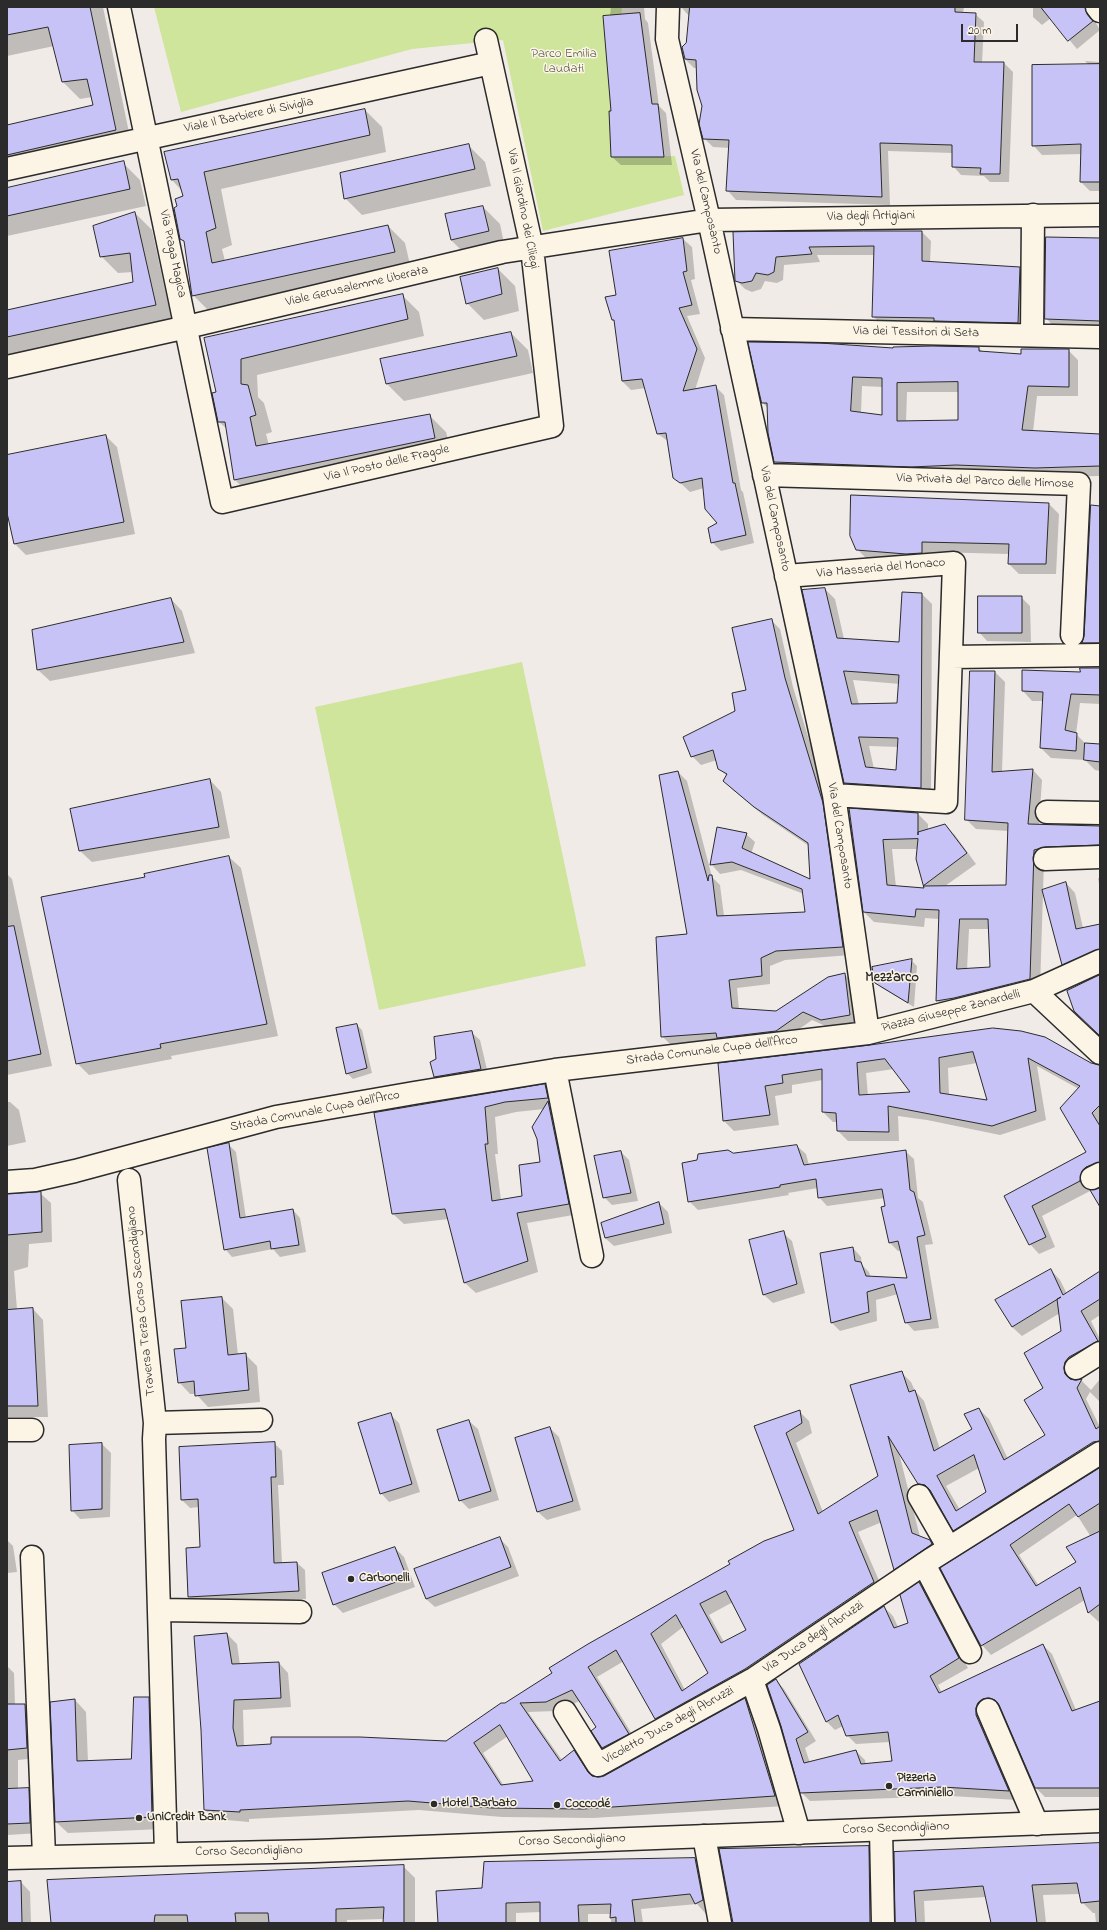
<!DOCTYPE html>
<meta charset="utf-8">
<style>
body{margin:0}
#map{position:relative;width:1107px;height:1930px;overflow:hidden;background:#f1ebe8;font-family:"Indie Flower",sans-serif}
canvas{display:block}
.frame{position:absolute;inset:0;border:8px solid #2b2b2b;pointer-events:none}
.scale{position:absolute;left:961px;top:24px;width:57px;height:18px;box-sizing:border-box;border:2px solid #2b2b2b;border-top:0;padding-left:5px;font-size:12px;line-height:14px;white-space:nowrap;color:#2b2b2b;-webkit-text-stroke:3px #fcf5e5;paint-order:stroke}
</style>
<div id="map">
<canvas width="1107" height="1930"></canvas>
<div class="frame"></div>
<div class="scale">20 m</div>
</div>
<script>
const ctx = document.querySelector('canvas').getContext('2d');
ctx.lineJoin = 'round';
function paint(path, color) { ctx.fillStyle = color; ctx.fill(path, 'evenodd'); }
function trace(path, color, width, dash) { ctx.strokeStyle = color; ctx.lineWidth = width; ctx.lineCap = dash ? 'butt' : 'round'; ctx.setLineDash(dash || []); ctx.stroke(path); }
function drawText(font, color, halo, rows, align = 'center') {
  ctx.font = font + ' "Indie Flower",sans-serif'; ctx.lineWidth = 3; ctx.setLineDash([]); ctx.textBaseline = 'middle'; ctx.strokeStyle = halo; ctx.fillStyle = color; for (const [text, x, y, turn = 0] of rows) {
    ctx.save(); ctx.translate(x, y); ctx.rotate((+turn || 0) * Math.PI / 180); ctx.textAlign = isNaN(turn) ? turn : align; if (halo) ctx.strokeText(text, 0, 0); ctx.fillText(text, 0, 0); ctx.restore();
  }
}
const green = new Path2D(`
 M154 7H622L619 51 621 157 675 156 684 195 543 231 503 40 412 49 181 112Z
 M522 662 586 966 379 1010 315 707Z`);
const shadow = new Path2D(`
 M7 7H103L132 147 7 175V126L95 106 92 97 80 99 63 82 54 46 7 56Z
 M611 7H644L645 19 648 23 659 106 666 113 672 165H621L612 157 610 16Z
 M681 7H964L963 13 975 14 984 22 982 63H1004L1013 72 1009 182H990L984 176 961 175 953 166V153L888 151 890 205 736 200 728 191 730 148 713 147 704 138 703 105 697 68H694L685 59 690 17Z
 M1033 7H1097L1093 18 1100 30 1077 49 1051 18 1042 25 1033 17Z
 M1085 61 1100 62V191H1090L1081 182 1082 154 1042 155 1033 145 1089 65Z
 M365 110 382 127 386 152 221 189 232 245 222 249 225 261 388 226 405 243 411 269 210 312 193 295 186 243 181 239 178 207 184 197 182 191 172 180 165 152Z
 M468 145 485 162 491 186 362 215 345 198Z
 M123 163 140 180 146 206 7 236V189Z
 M483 207 500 224 505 248 468 257 451 240Z
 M135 213 152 230 172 322 7 357V311L135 283 133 272 118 273 101 256Z
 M922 232 931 241 930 263 1020 268 1028 277 1027 331 882 325 873 316 875 255H817L820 262 784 265 783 280 777 283 765 281 761 289 752 292 745 289 736 280 734 233Z
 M683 239 692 247 695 279 691 280 700 314 687 316 705 358 695 390 715 386 724 395 741 490 743 492 754 543 721 551 712 542 718 524 704 488 690 492 674 477 669 442 658 434 646 388 631 390 622 381 615 322 612 319 618 296 610 252Z
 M1100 240V329L1054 327 1046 318Z
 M498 269 515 286 519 311 484 320 467 303Z
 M402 295 419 312 424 336 257 375 258 397 264 403 272 432 266 434 269 445 429 415 446 432 452 455 252 497 235 480 227 429 219 422 217 392 205 339Z
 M511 333 528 350 533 373 404 401 387 384Z
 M979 348 983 352 1022 355 1068 350 1078 360V396H1037L1033 432 1100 435V476L1045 477 785 472 775 462 768 408 762 402 894 349ZM862 386 883 387V416L861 413ZM907 392H959V421L906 422Z
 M106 436 117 447 135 534 26 555 15 544 7 508V456Z
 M1049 504 1059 514 1056 574H1019L1009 564V554L932 552V563L868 560 857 549Z
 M1100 507V652H1092L1083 643 1085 636Z
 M825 589 835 599 844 639 900 643 922 594 932 604 931 797 855 793 845 783ZM853 680 900 684 897 704 859 705ZM869 746 898 747 897 772 874 769Z
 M1021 597 1030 606 1031 642 987 641 979 632Z
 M171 599 182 611 195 653 50 681 38 670Z
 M771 620 780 629 793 687 831 813 851 955 785 960 770 966V984L737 988 739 1009 776 1012 844 974 853 983 858 1024 830 1028 812 1020 784 1040 671 1045 662 1036 688 935 678 772 687 781 712 877 720 885 724 916 806 913 804 894 741 870 720 874 712 865 718 828 746 834 755 842 751 854 811 880 809 846 763 815 733 790 724 781 727 776 719 768 717 760 701 765 692 756 736 712 747 691Z
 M995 672 1005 682 1002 772 1033 770 1042 780 1039 825 1100 827V854L1044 860 1040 989 947 1010 937 1000 939 919 925 918 924 927 874 922 864 912 850 810 918 814 928 824V830L945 825 955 835 976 864 945 886H1007L1009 831 976 829 966 819ZM892 849H918L917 859 925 889 896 887ZM969 929H989L991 968 967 970Z
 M1100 674V704L1080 703 1076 734 1086 744 1100 745V771L1095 770 1085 760 1051 758 1041 748 1043 701H1032L1023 691Z
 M210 780 221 792 230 838 92 862 80 851Z
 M229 857 241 868 278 1036 171 1056 172 1059 89 1075 77 1063 146 878Z
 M7 874 12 879 52 1066 7 1075Z
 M1098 878H1100V889Z
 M1066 883 1075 893 1083 928 1100 925V961L1072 974 1063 964Z
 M911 960 917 966 914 1007 882 988 876 982Z
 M357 1025 362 1030 372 1073 353 1079 347 1073Z
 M993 1029 1100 1066V1175L1091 1181 1090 1191 1042 1216 1055 1247 1039 1254 1030 1244 1006 1197 1087 1152 1079 1089 1037 1066 1046 1120 1000 1135 927 1120 898 1116 899 1141H848L838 1131V1122H833L823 1112V1080L792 1085V1093L775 1096 779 1125 734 1131 724 1121 720 1064 870 1046ZM977 1063 989 1101 949 1095 948 1068ZM894 1069 912 1093 868 1096 866 1073Z
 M471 1032 480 1040 489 1078 444 1085 435 1077 437 1060Z
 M545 1085 555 1096 579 1214 527 1223 538 1272 476 1293 465 1283 449 1219 404 1224 393 1214 375 1114ZM544 1109 541 1163 524 1197 501 1200 495 1154H498L495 1117 516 1112Z
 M7 1102H10L19 1110 26 1142 7 1146Z
 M228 1144 236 1152 246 1218 293 1210 300 1218 306 1252 280 1257 273 1249 232 1257 225 1249Z
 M797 1146 806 1154 809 1165 905 1151 914 1159 918 1198 923 1202 933 1244 925 1245 939 1328 914 1331 906 1322 898 1294 876 1300 877 1321 840 1331 832 1323 853 1248 861 1257 862 1265 869 1272 871 1278 909 1279 901 1251H898L890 1243 885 1198 827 1206 819 1197 818 1188 788 1193 789 1195 698 1210 689 1201 732 1155Z
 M621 1152 629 1160 638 1201 612 1205 604 1197Z
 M40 1193 51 1203 52 1242 29 1244 28 1267 14 1271 17 1310 33 1309 43 1320 48 1417H7V1194Z
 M659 1203 668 1212 672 1233 614 1246 605 1238Z
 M783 1233 792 1241 805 1293 773 1303 764 1295Z
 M1051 1270 1060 1280 1067 1294 1100 1272V1315L1091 1321 1100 1339V1355L1074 1373 1073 1379 1074 1381 1081 1380 1091 1390 1100 1379V1402L1090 1392 1086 1399 1100 1427V1454L964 1540 954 1530 934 1494 928 1493 918 1483 899 1453 920 1537 930 1541 940 1551 904 1579 894 1569 882 1522 858 1532 884 1592 666 1728 656 1719 624 1661 597 1677 638 1744 613 1758 603 1748 593 1731 598 1727 580 1701 556 1711 528 1712 562 1760 574 1751 584 1761 594 1777H604L745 1699 755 1709 785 1806 593 1818 502 1817 419 1810 249 1819V1822L215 1819 205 1810 227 1634 237 1644 240 1665 279 1663 288 1673 291 1707 243 1710 244 1747 446 1742 506 1704 795 1530 755 1427 799 1411 809 1421 812 1433 796 1443 823 1512 879 1476 901 1372 911 1382 915 1391 924 1401 940 1449 973 1429 979 1409 989 1419 1008 1459 1046 1435 1044 1389 1062 1331 1060 1313 1022 1336 1012 1327ZM979 1468 987 1493 960 1510 946 1486ZM733 1602 748 1631 724 1642 709 1615ZM683 1627 709 1673 685 1690 661 1644ZM508 1736 535 1781 504 1786 483 1753Z
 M222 1298 233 1309 238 1355 245 1354 257 1366 260 1402 208 1407 196 1394H190L179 1382 187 1349Z
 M390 1414 399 1423 420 1492 389 1502 381 1493Z
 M469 1421 478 1429 499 1500 469 1509 460 1500Z
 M550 1428 559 1437 581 1510 547 1520 538 1512 516 1439Z
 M274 1443 282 1451 284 1485H278L282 1563H297L305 1570 306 1599 197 1604 189 1596 201 1548 199 1507 190 1508 182 1500Z
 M102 1444 111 1453 110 1517 80 1519 72 1510Z
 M1100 1469V1621L1099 1622 1089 1613 1085 1600 991 1655 982 1645 942 1569ZM1077 1515 1091 1537 1077 1563 1039 1586 1019 1555Z
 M499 1538 508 1547 519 1576 435 1607 426 1599Z
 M7 1540 13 1546 17 1572 7 1573Z
 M395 1548 404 1557 415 1587 343 1613 334 1604Z
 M919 1584 928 1592 968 1668 938 1685 942 1693 1043 1645 1052 1654 1076 1710 1100 1702V1797H1045L1036 1788 1001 1707 999 1706 992 1707 1017 1800 951 1796 810 1801 801 1792 776 1680 784 1689 816 1741 805 1748 810 1763 856 1751 865 1760 866 1765 893 1762 890 1742 856 1744 847 1735 843 1726 835 1730 826 1721 884 1607 893 1616 898 1627 909 1623Z
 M7 1666 14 1673 15 1705H25L35 1715 37 1758 18 1760V1789H28L39 1799 40 1833 7 1835Z
 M149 1698 160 1710 163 1829 68 1833 56 1822 75 1700 86 1712 88 1762 132 1760Z
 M1100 1844V1923H1096L1095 1913H1093L1082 1902 1080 1894 1043 1895 1046 1923H992L986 1897 924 1901 925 1923H896L895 1853Z
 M868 1847 879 1857 881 1923H734Z
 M695 1859 705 1869 713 1910 706 1914 697 1904 641 1909 643 1923H611V1914H588V1923H541V1912L516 1913V1923H439L483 1889Z
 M403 1866 415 1878V1923H384V1919L347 1920V1923H52Z
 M21 1882 30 1892 31 1923H7V1883Z`);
const building = new Path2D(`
 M7 7H90L116 130 7 155V125L93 105 87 79 62 82 48 27 7 35Z
 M690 7H955V12L976 13 974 62H1004L1000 174H980L981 168 952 167V145L880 143 882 197 726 191 729 140 703 139 699 124 702 106 697 90 696 60 685 59 682 47 686 43Z
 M1041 7H1085L1087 14 1093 21 1068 41Z
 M640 13 652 104H658L664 157H611L609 111H611L603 16Z
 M1100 64V182H1080L1081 144 1032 146V65Z
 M365 109 370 135 204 172 216 228 206 232 212 263 388 225 395 252 192 296 184 241 180 239 174 208 177 206 175 199 183 196 178 179 171 180 164 152Z
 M469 144 475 169 344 199 340 173Z
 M124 161 130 189 7 216V188Z
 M483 206 489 231 451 240 445 214Z
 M135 212 156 305 7 337V310L133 282 130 253 100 257 93 226Z
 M864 231H922V261L1020 267 1018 323 934 321V318L872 317 874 246 809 247 812 254 776 257 774 272 768 275 756 273 752 281 742 283 735 281 733 232Z
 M1046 237 1100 238V321L1045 319Z
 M683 238 687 271 683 272 692 305 679 308 697 349 683 391 716 385 733 483H735L746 535 711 543 708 528 717 523 705 509 702 478 680 483 673 478 666 433 657 434 642 379 622 381 614 320H612L605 297 616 295 609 251Z
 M498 268 502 294 466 304 460 277Z
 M403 294 408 319 241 359V384L248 385 256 415 250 417 256 446 430 414 435 438 234 480 225 422H218L212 393 216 392 204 338Z
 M511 332 517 356 386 384 380 359Z
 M748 342 820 343 893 348V347L932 346 979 347V351L1021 354V349H1069V387L1028 386 1022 430 1100 434V466L1035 468 956 465 911 467 774 462 768 433 767 403H762ZM853 377 882 378V415L851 411ZM958 382V420L897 421V383Z
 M106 435 124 522 14 544 7 513V455Z
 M851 495 1049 503 1046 564H1008L1009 544 922 542V553L906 554 856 550 850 536Z
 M1091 505 1100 506V643H1082L1084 636Z
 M825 588 837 638 899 642 902 592 922 593 921 788 844 783 802 590ZM844 671 899 675 897 703 852 704ZM859 737 898 738 896 770 866 767Z
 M978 596H1022V633H978Z
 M171 598 184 642 37 670 32 630Z
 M772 619 785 678 823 803 843 947 776 951 761 958 762 976 729 980 732 1008 776 1011 828 977 845 973 850 1015 821 1020 803 1012 776 1031 717 1038 716 1033 661 1037 656 937 687 934 659 775 678 771 708 881 709 875H712L717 916 805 912 802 889 732 862 710 865 717 827 747 833 742 848 810 879 808 843 754 807 723 781 727 774 718 769 713 750 691 757 683 737 735 711 732 693 746 690 732 628Z
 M1080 668H1100V695L1071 694 1065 730 1077 733 1076 751 1040 748 1043 692 1022 691V670L1080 672Z
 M970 671H995L992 772 1033 769 1028 824 1100 826V845L1045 847 1034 850 1030 979 954 998 936 1001 939 910 916 909 915 917 863 912 849 808 918 813V835V832L945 824 967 853 923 886 1006 885 1008 823 965 820ZM918 839 916 859 924 888 887 885 883 840ZM960 919H988L990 967 957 969Z
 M1085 743 1100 744V762L1084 760Z
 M210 779 219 827 79 851 70 809Z
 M229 856 267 1024 160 1044 161 1048 76 1064 41 897 145 877 144 874Z
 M1066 882 1076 929 1100 924V949L1062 965 1042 890Z
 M14 926 41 1054 7 1061V927Z
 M912 959 908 1003 875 983 872 967Z
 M1100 975V1036L1074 1011 1067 991Z
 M357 1024 367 1068 346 1074 336 1028Z
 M993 1028 1021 1031 1045 1037 1091 1063 1100 1065V1105L1092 1113 1100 1126V1162L1086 1167 1082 1171 1080 1181 1032 1206 1046 1237 1029 1245 1004 1196 1086 1152 1060 1108 1080 1086 1028 1058 1036 1111 992 1126 888 1106 889 1132 837 1131 836 1113 822 1112V1069L782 1075 783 1083 765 1086 770 1115 723 1121 718 1063 870 1045ZM973 1052 987 1100 940 1093 939 1058ZM885 1059 910 1092 859 1095 857 1063Z
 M472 1031 481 1069 434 1077 430 1062 436 1059 434 1037Z
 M545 1084 548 1098 505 1102 485 1107 488 1144H485L492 1201 522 1196 519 1165 540 1162 537 1139 532 1127 548 1101 569 1204 517 1213 528 1261 464 1283 445 1209 392 1214 374 1113Z
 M229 1143 240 1218 293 1209 299 1245 271 1249 270 1241 224 1250 207 1148Z
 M797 1145 804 1165 906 1150 910 1190 914 1192 925 1235 917 1237 931 1319 905 1323 894 1284 867 1292 869 1312 831 1323 820 1253 853 1247 855 1261 861 1262 866 1276 907 1278 898 1241 889 1243 881 1207 885 1206 882 1189 818 1198 816 1179 780 1185V1187L688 1202 682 1163 697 1160 698 1154 728 1150 733 1153Z
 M621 1151 631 1193 603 1198 594 1156Z
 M1100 1188V1207L1090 1190Z
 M41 1192 42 1232 7 1235V1194Z
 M659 1202 664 1224 605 1238 601 1223Z
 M784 1231 797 1284 763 1295 749 1240Z
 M1051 1269 1063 1295 1100 1271V1299L1081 1311 1098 1341 1069 1357 1065 1362 1064 1368 1065 1374 1070 1379 1076 1380 1082 1379 1077 1388 1096 1429 1100 1426V1441L1093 1442 953 1531 930 1490 925 1485 918 1484 888 1436 912 1533 930 1540 932 1544 894 1570 877 1510 849 1522 874 1582 745 1669 655 1719 616 1650 588 1667 629 1734 602 1748 591 1731 596 1727 572 1690 546 1702 520 1703 560 1761 574 1750 588 1772 592 1776 598 1777 604 1776 745 1698 775 1796 583 1809 492 1808 408 1801 240 1810V1812L204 1810 201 1730 194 1636 227 1633 232 1664 279 1662 281 1698 234 1700 233 1728 237 1746 271 1744V1737H360L446 1741 501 1703H505L552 1673 549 1668 588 1644 730 1564 728 1561 764 1541 794 1530 754 1426 800 1410 802 1423 786 1433 818 1514 878 1476 850 1385 902 1371 909 1392 915 1390 934 1451 972 1429 964 1414 979 1408 1004 1460 1045 1435 1024 1400 1043 1388 1024 1353 1061 1331 1057 1299 1061 1297 1012 1327 995 1300ZM974 1455 986 1492 956 1511 937 1476ZM726 1591 746 1630 721 1643 700 1604ZM676 1615 708 1673 682 1691 651 1634ZM500 1725 533 1781 501 1785 474 1743Z
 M222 1297 228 1355 246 1353 249 1390 195 1396 194 1381 178 1383 174 1349 186 1348 181 1301Z
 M33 1308 38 1406H7V1310Z
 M391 1413 412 1484 380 1494 358 1423Z
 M469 1420 491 1491 459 1501 437 1430Z
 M550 1427 573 1501 537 1512 515 1438Z
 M275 1442 276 1477H271L274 1563 297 1562 299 1591 188 1597 186 1548 200 1547 198 1499 181 1500 179 1447Z
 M102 1443V1509L71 1511 69 1445Z
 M1100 1468V1503L1078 1517 1069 1504 1010 1545 1036 1586 1076 1562 1066 1547 1100 1531V1604L1088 1613 1080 1587 981 1646 940 1568Z
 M500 1537 511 1567 426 1599 414 1569Z
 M395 1547 407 1578 333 1605 322 1573Z
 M919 1582 959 1658 930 1676 939 1693 1043 1644 1072 1711 1100 1701V1788H1035L999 1705 995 1700 989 1698 983 1699 978 1703 976 1708V1715L1009 1791 942 1787 800 1793 781 1726 767 1685 776 1679 808 1732 796 1739 804 1763 856 1750 861 1764 892 1761 888 1732 846 1736 838 1715 826 1722 799 1664 884 1606 894 1628 908 1623 900 1595Z
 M134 1697H149L152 1817 55 1822 50 1702 75 1699 77 1761 131 1759Z
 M7 1704H25L27 1748 7 1750Z
 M29 1788 30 1823 7 1824V1789Z
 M1100 1843V1901L1081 1903 1077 1883 1032 1885 1037 1923H991L983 1886 914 1891 916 1923H895L894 1852Z
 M869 1846 870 1923H733L719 1849Z
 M695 1858 703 1900 695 1904 690 1894 632 1900 635 1923H616V1917L610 1918 611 1904 578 1905 579 1923H540V1902L506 1903V1923H438L436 1891 482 1888 484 1862Z
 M404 1865V1923H383L384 1907 336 1909V1923H269L268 1913H235L236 1923H188L187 1915H155L154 1923H51L47 1880Z
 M21 1881 22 1923H7V1882Z`);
const minor = new Path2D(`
 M119 7 222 502 552 426 532 248 486 40
 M668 7 667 39 709 220 834 795 868 1033
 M1097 7 1100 11
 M7 169 491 63
 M732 329 1100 337
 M1032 335 1033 215
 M7 367 187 327 502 252 709 220 1100 215
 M764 475 1079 484 1072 635
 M786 576 954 563 946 802 834 795
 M951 657 1100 655
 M1047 812 1100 813
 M1045 859 1100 857
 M1034 991 1100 1053
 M555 1070 592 1256
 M1092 1178 1100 1174
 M129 1180 155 1423 154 1439 166 1854
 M7 1182 35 1180 75 1171 276 1117 414 1093 555 1070 868 1033 1034 991 1100 961
 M1076 1368 1100 1353
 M155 1423 261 1420
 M7 1430H32
 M919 1496 949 1548
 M32 1557 44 1856
 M924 1564 970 1652
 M159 1610 300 1612
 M752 1680 769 1729 799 1833
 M988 1710 1037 1824
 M565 1712 598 1765 752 1680 930 1560 1100 1453
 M881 1830 883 1923
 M704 1836 720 1923`);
const major = new Path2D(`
 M7 1858 316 1851 1100 1821`);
const markers = [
 [351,1579,4,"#2b2b2b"],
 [889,1786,4,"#2b2b2b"],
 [434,1804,4,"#2b2b2b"],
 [557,1805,4,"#2b2b2b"],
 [139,1818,4,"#2b2b2b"]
];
const parkNames = [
 ["Parco Emilia",564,55],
 ["Laudati",564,70]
];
const streetNames = [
 ["Viale Il Barbiere di Siviglia",249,116,-12],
 ["Via del Camposanto",705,202,77],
 ["Via Il Giardino dei Ciliegi",522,209,79],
 ["Via degli Artigiani",871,217,-1],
 ["Via Praga Magica",172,254,78],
 ["Viale Gerusalemme Liberata",357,287,-13],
 ["Via dei Tessitori di Seta",916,333,1],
 ["Via Il Posto delle Fragole",387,464,-13],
 ["Via Privata del Parco delle Mimose",985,482,2],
 ["Via del Camposanto",774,519,78],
 ["Via Masseria del Monaco",881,569,-5],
 ["Via del Camposanto",839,836,81],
 ["Piazza Giuseppe Zanardelli",951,1012,-14],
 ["Strada Comunale Cupa dell'Arco",712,1051,-7],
 ["Strada Comunale Cupa dell'Arco",315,1112,-11],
 ["Traversa Terza Corso Secondigliano",142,1301,-96],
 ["Via Duca degli Abruzzi",814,1638,-34],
 ["Vicoletto Duca degli Abruzzi",669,1726,-29],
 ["Corso Secondigliano",896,1829,-2],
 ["Corso Secondigliano",572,1841,-2],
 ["Corso Secondigliano",249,1852,-1]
];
const poiNames = [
 ["Carbonelli",359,1579],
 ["Pizzeria",897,1779],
 ["Carminiello",897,1794],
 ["Hotel Barbato",442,1804],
 ["Coccodé",565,1805],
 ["UniCredit Bank",147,1818]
];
const neighbourhoodNames = [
 ["Mezz'arco",892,979]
];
paint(green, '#cee59b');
paint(shadow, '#0003');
paint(building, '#c7c3f6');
trace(building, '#2b2b2b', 1);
trace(minor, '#2b2b2b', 25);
trace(major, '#2b2b2b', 25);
trace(minor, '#fcf5e5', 22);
trace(major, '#fcf5e5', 22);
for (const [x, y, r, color] of markers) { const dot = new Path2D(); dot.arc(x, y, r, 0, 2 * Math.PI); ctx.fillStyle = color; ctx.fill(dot); trace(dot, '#fcf5e5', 1.5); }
drawText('13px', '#545a47', '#fcf5e5', parkNames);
drawText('13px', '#2b2b2b', '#fcf5e5', streetNames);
drawText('bold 13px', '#2b2b2b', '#fcf5e5', poiNames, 'left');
drawText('bold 14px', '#2b2b2b', '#fcf5e5', neighbourhoodNames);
</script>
